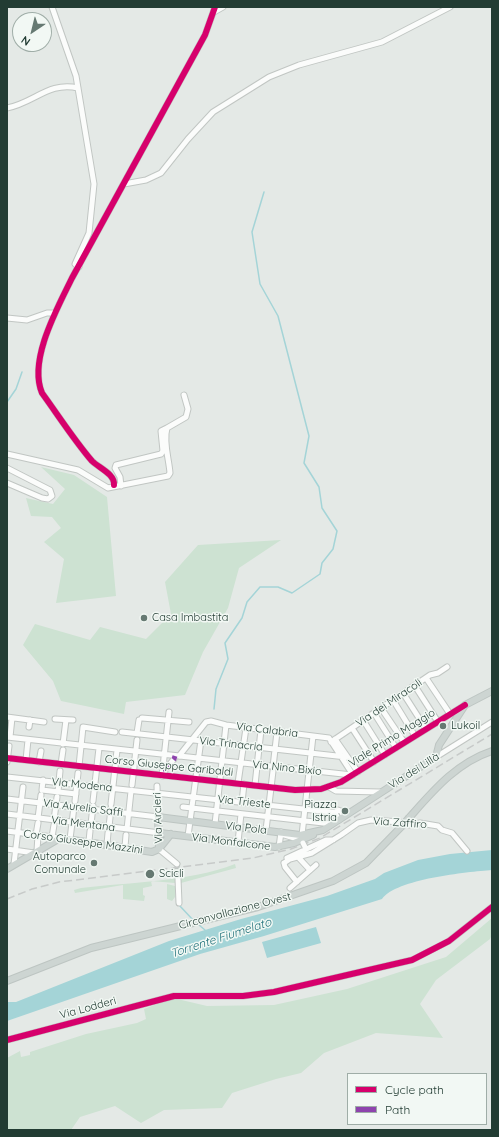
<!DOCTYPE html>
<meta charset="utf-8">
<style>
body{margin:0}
#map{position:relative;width:499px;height:1137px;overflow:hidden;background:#e4e9e6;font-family:Quicksand,sans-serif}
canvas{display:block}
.frame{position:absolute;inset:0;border:8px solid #223c33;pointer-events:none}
.legend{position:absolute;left:347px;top:1073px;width:140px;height:52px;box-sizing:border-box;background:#f2f8f4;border:1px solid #9fada7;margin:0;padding:5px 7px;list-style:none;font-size:12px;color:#223c33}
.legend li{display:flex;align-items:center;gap:8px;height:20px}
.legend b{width:20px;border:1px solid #9fada7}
.north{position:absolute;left:12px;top:12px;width:40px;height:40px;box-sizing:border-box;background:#f2f8f4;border:1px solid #9fada7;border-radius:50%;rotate:215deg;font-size:11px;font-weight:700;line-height:16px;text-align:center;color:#223c33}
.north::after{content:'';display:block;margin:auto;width:14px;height:18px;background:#667972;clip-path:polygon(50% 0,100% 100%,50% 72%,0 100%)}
</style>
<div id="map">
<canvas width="499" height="1137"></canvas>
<div class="frame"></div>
<ul class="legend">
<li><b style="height:5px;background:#d6006c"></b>Cycle path</li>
<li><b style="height:5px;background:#8e44ad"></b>Path</li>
</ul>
<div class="north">N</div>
</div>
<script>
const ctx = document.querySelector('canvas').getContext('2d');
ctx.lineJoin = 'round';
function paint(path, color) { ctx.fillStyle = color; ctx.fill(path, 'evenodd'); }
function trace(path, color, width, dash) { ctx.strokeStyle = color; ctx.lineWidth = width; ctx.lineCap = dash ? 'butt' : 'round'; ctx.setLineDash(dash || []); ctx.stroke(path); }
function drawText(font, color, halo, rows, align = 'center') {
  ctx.font = font + ' Quicksand,sans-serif'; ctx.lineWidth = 3; ctx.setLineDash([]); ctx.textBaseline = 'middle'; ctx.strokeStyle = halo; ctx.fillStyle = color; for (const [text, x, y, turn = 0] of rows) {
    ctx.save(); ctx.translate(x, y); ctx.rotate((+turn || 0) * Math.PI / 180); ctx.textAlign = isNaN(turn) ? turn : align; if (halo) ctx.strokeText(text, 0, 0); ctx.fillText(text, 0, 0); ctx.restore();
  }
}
const green = new Path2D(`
 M41 467 74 475 107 497 116 596 56 603 64 559 44 542 61 528 52 517 31 516 26 498 53 504 65 489Z
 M281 540 239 568 228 608 203 652 185 695 126 702 124 714 61 701 53 681 23 645 35 624 90 640 100 627 146 639 171 614 165 582 198 545Z
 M235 864 236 868 181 883 177 880 175 883 151 881 152 886 143 888V895L145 896 144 901 123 899V885L75 893 74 890 81 888C132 882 188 882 235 864Z
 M167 884 175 886V897L172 901 167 899Z
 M492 918V935L490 939 436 980 420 1004 443 1038 376 1033 324 1053 301 1073 276 1079 232 1093 222 1108 164 1110 141 1123 115 1106 80 1117 71 1130H7V1058L20 1051 21 1057 30 1055V1052L86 1034 137 1023 146 1019 144 1009 173 998 207 1006 274 1005 347 989 446 957Z`);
const water = new Path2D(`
 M492 850V870C467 872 396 879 382 899L264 936 200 954 7 1021V1002H16L169 941 241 919 327 896 375 879 384 873 418 860 450 854Z
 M316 927 321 943 267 958 262 942Z`);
const stream = new Path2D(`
 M7 402 16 389 22 372
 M214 709 216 689 228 659 225 643 242 618 247 602 260 587H278L292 593 320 574 322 563 333 549 337 531 322 508 319 487 304 463 309 436 278 316 260 284 252 232 264 192
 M179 905 194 921
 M199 925 205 930`);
const minorTunnel = new Path2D(`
 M177 864 178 879`);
const minor = new Path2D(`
 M52 7 76 76 94 184 89 233 75 264 79 267
 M214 12 223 7
 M7 108C34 103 49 81 78 88
 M124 184 146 180 161 173 188 139 213 112 269 77 299 65 382 42 450 7
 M7 318 27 320 47 313H55
 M7 454 78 470 108 488 168 476 170 473C169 459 163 442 167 428L186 417 188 409 184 395
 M7 468 50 490 52 496 48 499 42 498 7 483
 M114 485C115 474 99 468 92 461 74 440 58 415 42 393 28 360 58 307 72 278L205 35 215 7
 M121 486 120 477 115 468 116 465 161 454 163 451 161 431 167 428
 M426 678 450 714
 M415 686 438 722
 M403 693 426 729
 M393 700 415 736
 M381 708 404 742
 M374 713 396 748
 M7 717 44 722
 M142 718 189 722
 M55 719 73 720
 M363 720 385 755
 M29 727 30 720
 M352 728 374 762
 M122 732 346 757
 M137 733 139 720
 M7 737 352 775
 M10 737 12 718
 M335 739 358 772
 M331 742 430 675 438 673 447 667
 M63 744 66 720
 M179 756 206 722 211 721 226 725 329 738 353 775
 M436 757 492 722
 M7 758 295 790 321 789 341 782 465 705
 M26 760 28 740
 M7 762 9 746
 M39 762 41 751
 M61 764 63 750
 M79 766 83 727 115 732
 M273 767 277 732
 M163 769H166L174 759 175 756
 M162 776 169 712
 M7 777 331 812 335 813 339 820
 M43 780 42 790 76 794
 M238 783 246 728
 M132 785 137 740
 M255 785 261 730
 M329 787 336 791 380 792
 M58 792 60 771
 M7 799 158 817 157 786
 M75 801 78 773
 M93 801 99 748
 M242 802 244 784
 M111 804 117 750
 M183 807 332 824
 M335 813 338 810 341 811 344 816
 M7 814 160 833
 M38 818 41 795
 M54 820 57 797
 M91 824 93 806
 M215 824 226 725
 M109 827 111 808
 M127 829 131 791
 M266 830 273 771
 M7 831 60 838
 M281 834 301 840
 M36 835 38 823
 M302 835 313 736
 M188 836 201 740
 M52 837 54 825
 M70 839 74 807
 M89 841 90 831
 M238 842 241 814
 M107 844 108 833
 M125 847 126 835
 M279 847 281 832
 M7 849 34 853
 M159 849 177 864
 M37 851 38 835
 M298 857 310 870
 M287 858 326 840H333
 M284 863 290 859 312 853 341 835 358 823 371 820 400 822 409 825 420 823 438 826 442 830 452 833 467 851
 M284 863 285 867 297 882
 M14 864 23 787
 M178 879 179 903
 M290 888 316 865
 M7 1040 174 996H243L274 992 412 960 449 941 492 907`);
const major = new Path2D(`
 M409 818C433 791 456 763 492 751
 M160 833 275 847 294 843 313 835
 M159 849 158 817 300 835 323 830 436 757 439 745 465 705 492 691
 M159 849 171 834
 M7 869 60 838 152 852 159 849
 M7 981 91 948 258 907 333 881 366 863 401 827`);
const rail = new Path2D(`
 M7 899 32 889 59 882 253 858 291 849 320 838 492 734`);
const minorBridge = new Path2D(`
 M303 843 305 847`);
const majorBridge = new Path2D(`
 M401 827 409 818`);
const quiet = new Path2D(`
 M163 769H166L174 759 175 756`);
const cycleway = new Path2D(`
 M114 485C115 474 99 468 92 461 74 440 58 415 42 393 28 360 58 307 72 278L205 35 215 7
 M7 758 295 790 321 789 341 782 465 705
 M7 1040 174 996H243L274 992 412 960 449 941 492 907`);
const markers = [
 [144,618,4,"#667972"],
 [443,726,4,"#667972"],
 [345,811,4,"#667972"],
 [94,863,4,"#667972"],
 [150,874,5,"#667972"]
];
const poiNames = [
 ["Casa Imbastita",152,618],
 ["Lukoil",451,726],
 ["Piazza",337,805,"right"],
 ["Istria",337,818,"right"],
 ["Autoparco",86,857,"right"],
 ["Comunale",86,870,"right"],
 ["Scicli",159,874]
];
const streetNames = [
 ["Via dei Miracoli",389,703,-34],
 ["Via Calabria",267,730,7],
 ["Viale Primo Maggio",392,738,-32],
 ["Via Trinacria",231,744,6],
 ["Corso Giuseppe Garibaldi",169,766,6],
 ["Via Nino Bixio",287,768,6],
 ["Via dei Lillà",414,771,-32],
 ["Via Modena",82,785,6],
 ["Via Trieste",244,802,6],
 ["Via Aurelio Saffi",83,808,7],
 ["Via Arcieri",158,818,-92],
 ["Via Zaffiro",400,823,4],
 ["Via Mentana",83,824,7],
 ["Via Pola",246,828,7],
 ["Corso Giuseppe Mazzini",83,842,8],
 ["Via Monfalcone",231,842,7],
 ["Circonvallazione Ovest",235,911,-15],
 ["Via Lodderi",88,1008,-15]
];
const waterNames = [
 ["Torrente Fiumelato",221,938,-18]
];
paint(green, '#cde2d2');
paint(water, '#a4d4d7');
trace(stream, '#a4d4d7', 1.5);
trace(minorTunnel, '#bdc6c2', 5, [5, 2.5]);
trace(minor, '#c1c6c3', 7);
trace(major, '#bdc5c2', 8);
trace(minor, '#fbfcfb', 5);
trace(major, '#cdd5d2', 6);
trace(rail, '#c7cac9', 1.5, [8, 4]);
trace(minorBridge, '#c1c6c3', 7, []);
trace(majorBridge, '#bdc5c2', 8, []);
trace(minorBridge, '#fbfcfb', 5);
trace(majorBridge, '#cdd5d2', 6);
trace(quiet, '#8e44ad', 5, [10, 5]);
trace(cycleway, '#d6006c', 6);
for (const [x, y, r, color] of markers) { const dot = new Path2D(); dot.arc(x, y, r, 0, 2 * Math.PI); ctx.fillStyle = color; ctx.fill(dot); trace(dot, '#f2f8f4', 1.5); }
drawText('11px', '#223c33', '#f2f8f4', poiNames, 'left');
drawText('11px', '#223c33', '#f2f8f4', streetNames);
drawText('italic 12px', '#1c6f78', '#f2f8f4', waterNames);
</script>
